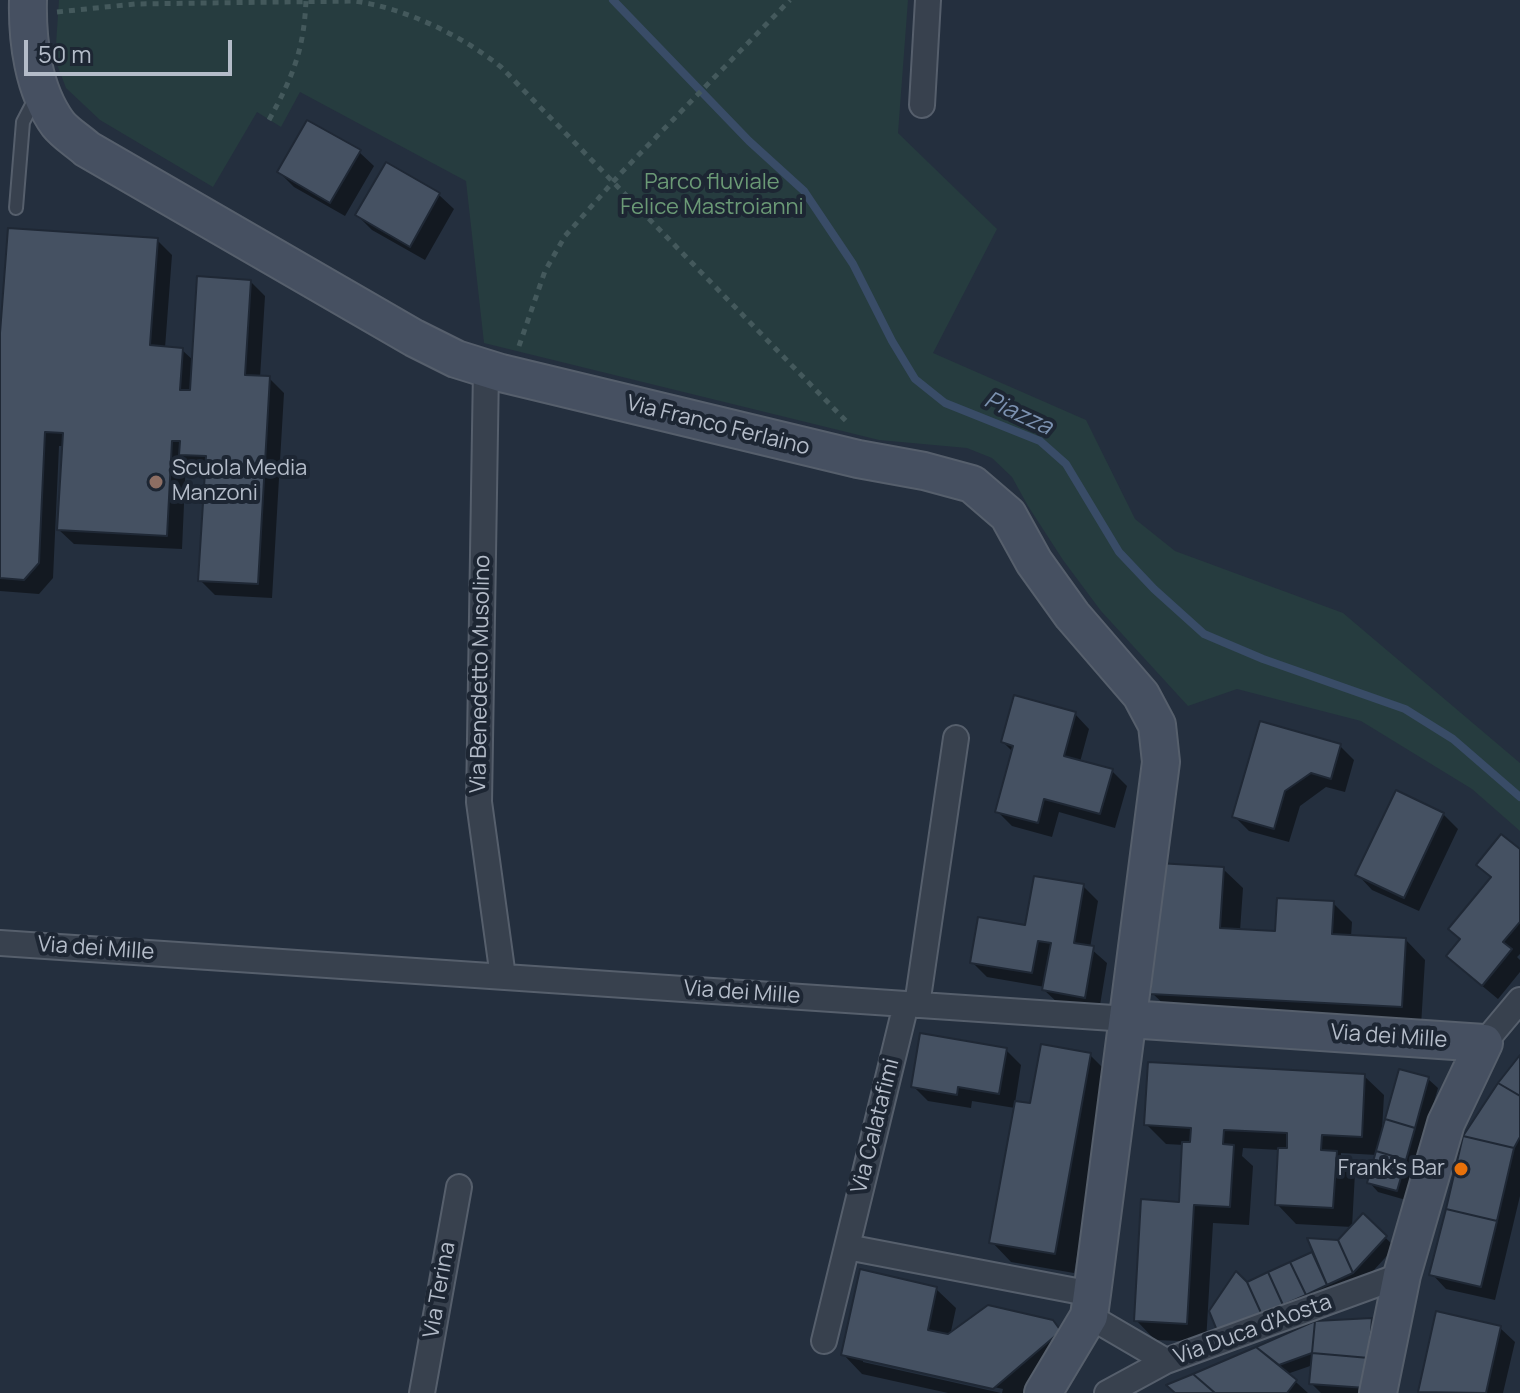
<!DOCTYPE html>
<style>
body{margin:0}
#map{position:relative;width:1520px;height:1393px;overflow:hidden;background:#242f3e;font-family:Manrope,sans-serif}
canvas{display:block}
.scale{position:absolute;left:24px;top:40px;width:208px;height:36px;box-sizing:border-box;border:4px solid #b4bcc9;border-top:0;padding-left:10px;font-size:24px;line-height:28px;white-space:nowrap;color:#b4bcc9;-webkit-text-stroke:6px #1d2633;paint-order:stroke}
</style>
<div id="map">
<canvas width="1520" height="1393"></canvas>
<div class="scale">50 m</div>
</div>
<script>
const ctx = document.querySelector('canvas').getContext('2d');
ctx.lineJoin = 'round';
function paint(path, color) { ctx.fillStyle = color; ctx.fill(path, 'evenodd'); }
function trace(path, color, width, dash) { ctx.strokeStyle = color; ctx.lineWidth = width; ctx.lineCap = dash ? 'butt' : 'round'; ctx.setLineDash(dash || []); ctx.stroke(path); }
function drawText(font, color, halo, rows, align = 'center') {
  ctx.font = font + ' Manrope,sans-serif'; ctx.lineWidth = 8; ctx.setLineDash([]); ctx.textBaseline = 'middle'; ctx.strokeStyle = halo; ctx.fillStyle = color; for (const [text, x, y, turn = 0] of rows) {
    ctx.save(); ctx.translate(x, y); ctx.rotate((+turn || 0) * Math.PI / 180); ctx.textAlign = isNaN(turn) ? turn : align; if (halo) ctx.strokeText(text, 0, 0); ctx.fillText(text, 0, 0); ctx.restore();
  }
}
const green = new Path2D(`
 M59 0H908L898 133 997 229 933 353 1086 420 1135 519 1175 551 1343 613 1520 763V831L1472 789 1361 721 1237 689 1188 706 1101 611 1063 560 1028 506 1012 477 992 458 967 448 879 440 484 343 466 181 300 92 281 127 257 112 213 187 100 120 66 88 55 59Z`);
const shadow = new Path2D(`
 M359 152 374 166 345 216 294 187 279 172Z
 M387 165 439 195 454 209 425 260 372 230 357 215Z
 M157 240 172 255 165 348 182 350 194 361 250 281 265 296 260 378H269L284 393 272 598 215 595 200 580 207 470 196 469 186 459 182 549 74 544 59 530 64 446H59L53 578 39 594 0 591V361Z
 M1075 714 1089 729 1080 762 1112 771 1127 786 1115 828 1059 812 1052 837 1012 826 997 811 1013 752 1003 742Z
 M1340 746 1354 760 1345 792 1326 787 1300 806 1289 842 1249 831 1234 816Z
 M1443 814 1458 829 1419 911 1372 890 1358 875Z
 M1520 851V954L1517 957 1520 960V972L1498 999 1463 970 1462 940 1493 879Z
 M1223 869 1243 888 1240 931 1276 933 1333 903 1352 922 1351 937 1406 940 1425 960 1421 1026 1172 1012 1152 993Z
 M1083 886 1098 901 1090 948 1107 963 1099 1011 1059 1004 1044 990 1045 987 987 977 972 962Z
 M1006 1050 1021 1065 1015 1103 1032 1105 1090 1055 1109 1074 1074 1273 1011 1262 992 1242 1015 1108 972 1101 971 1108 928 1101 913 1086Z
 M1520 1059V1196L1495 1300 1446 1289 1432 1274Z
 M1364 1076 1384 1095 1382 1130 1428 1079 1438 1088 1406 1200 1378 1192 1369 1182 1377 1155 1341 1153V1158L1355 1173 1352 1227 1296 1224 1277 1204 1280 1150 1243 1148 1242 1156 1253 1166 1249 1225 1213 1223 1206 1342 1155 1340 1136 1320 1181 1204 1184 1145 1166 1144 1146 1124Z
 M1363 1216 1395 1247 1363 1282 1267 1318 1312 1254 1318 1261Z
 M936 1289 956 1308 950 1336 1052 1322 1073 1342 1030 1393H1002L1003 1389 863 1358V1362L1001 1393H948L862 1374 843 1354Z
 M1437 1314 1500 1328 1515 1342 1503 1393H1420Z
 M1371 1321 1381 1330 1375 1393H1321L1311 1383 1313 1365 1287 1374 1308 1393H1177L1192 1377 1315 1323Z`);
const stream = new Path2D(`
 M613 0 749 141 804 191 853 264 892 341 915 379 945 403 1040 441 1066 464 1119 552 1154 589 1204 634 1263 659 1405 709 1453 739 1520 797`);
const building = new Path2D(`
 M307 120 361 150 330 203 277 172Z
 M386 162 440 193 410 247 355 215Z
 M8 228 158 238 150 345 183 348 180 390H190L197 276 251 280 245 375 270 376 258 584 198 581 206 456 179 455 180 441H172L167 536 57 530 63 433 45 432 39 563 24 580 0 578V333Z
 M1014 695 1076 712 1064 756 1113 769 1100 814 1044 799 1038 823 995 812 1013 746 1001 742Z
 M1260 721 1341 744 1331 779 1311 773 1285 791 1274 829 1232 817Z
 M1396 790 1444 813 1404 898 1355 875Z
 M1501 834 1520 849V922L1503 942 1512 949 1482 986 1446 956 1460 939 1448 929 1491 877 1476 865Z
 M1158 863 1224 867 1220 928 1275 931 1277 898 1334 901 1332 934 1406 938 1402 1007 1150 994Z
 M1034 876 1084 884 1074 943 1094 946 1085 998 1042 990 1051 943 1038 941 1032 973 970 963 978 917 1025 925Z
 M920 1033 1007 1048 999 1094 958 1087 957 1095 911 1087Z
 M1041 1044 1091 1053 1055 1254 989 1243 1015 1101 1030 1103Z
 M1520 1055V1096L1498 1083Z
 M1148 1062 1365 1074 1362 1137 1322 1135 1321 1150 1337 1151 1333 1208 1275 1205 1278 1148H1287V1133L1224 1130 1223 1144 1234 1145 1230 1207 1194 1205 1187 1324 1134 1321 1141 1199 1179 1202 1182 1142H1190L1191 1128 1144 1125Z
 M1399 1069 1429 1077 1415 1128 1385 1119Z
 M1498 1083 1520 1096V1137L1514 1148 1463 1136Z
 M1385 1119 1415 1128 1406 1160 1376 1151Z
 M1463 1136 1514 1148 1497 1221 1446 1209Z
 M1376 1151 1406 1160 1397 1191 1367 1183Z
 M1446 1209 1497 1221 1481 1287 1429 1275Z
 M1363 1213 1387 1236 1353 1273 1338 1240Z
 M1307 1238 1338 1240 1353 1273 1327 1285Z
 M1312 1252 1327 1285 1306 1295 1290 1262Z
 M1290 1262 1306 1295 1283 1305 1268 1272Z
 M860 1269 937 1287 928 1330 948 1334 988 1305 1053 1320 1061 1331 993 1389 841 1355Z
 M1236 1271 1247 1282 1262 1315 1218 1333 1209 1311Z
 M1268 1272 1283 1305 1262 1315 1247 1282Z
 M1436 1311 1501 1326 1486 1393 1418 1392Z
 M1372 1318 1369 1358 1312 1353 1315 1321Z
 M1315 1321 1312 1353 1279 1365 1256 1347Z
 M1256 1347 1297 1380 1287 1393H1215L1193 1374Z
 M1312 1353 1369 1358 1366 1388 1309 1384Z
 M1193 1374 1215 1393H1175L1166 1385Z`);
const path = new Path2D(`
 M57 12 135 4 354 1C405 8 461 35 501 67L848 423
 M269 120C293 76 304 50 306 0
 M519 346 545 271 565 236 621 173 790 0`);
const lane = new Path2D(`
 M16 208 23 122 37 95`);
const street = new Path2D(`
 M922 105 928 0
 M486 369 479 802 503 977
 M0 943 1128 1019
 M917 1005 956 738
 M1484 1043 1520 1000
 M847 1247 1092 1294
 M1089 1316 1166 1361
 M824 1341 906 1004
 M422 1393 459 1187
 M1107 1393 1166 1361 1402 1275`);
const secondary = new Path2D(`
 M28 0C27 40 33 90 58 124 65 133 78 141 87 149L414 338 456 359 501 373 858 459 924 471 972 484 1008 515 1034 562 1072 615 1141 695 1157 725 1161 762 1092 1294 1089 1316 1043 1393
 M1128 1019 1484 1043 1446 1123 1402 1275 1378 1393`);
const markers = [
 [156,482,8,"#8d6e63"],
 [1461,1169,8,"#e8710a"]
];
const parkNames = [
 ["Parco fluviale",712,183],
 ["Felice Mastroianni",712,208]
];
const streetNames = [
 ["Via Franco Ferlaino",718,426,14],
 ["Via Benedetto Musolino",481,674,-89],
 ["Via dei Mille",96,949,4],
 ["Via dei Mille",742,993,4],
 ["Via dei Mille",1389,1037,4],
 ["Via Calatafimi",876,1126,-76],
 ["Via Terina",440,1290,-80],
 ["Via Duca d'Aosta",1253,1330,-20]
];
const poiNames = [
 ["Scuola Media",172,469],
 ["Manzoni",172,494],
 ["Frank's Bar",1445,1169,"right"]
];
const waterNames = [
 ["Piazza",1018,414,25]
];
paint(green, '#263c3f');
paint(shadow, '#0007');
trace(stream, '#394c67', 8);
paint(building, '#455162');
trace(building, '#1f2835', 2);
trace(lane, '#565f6c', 16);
trace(street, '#565f6c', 28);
trace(secondary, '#565f6c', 40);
trace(path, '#44595c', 5, [6, 6]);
trace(lane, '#38414e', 12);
trace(street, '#38414e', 24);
trace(secondary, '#465061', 36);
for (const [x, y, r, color] of markers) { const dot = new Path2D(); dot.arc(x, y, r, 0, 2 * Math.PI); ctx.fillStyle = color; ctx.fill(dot); trace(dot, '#1d2633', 3); }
drawText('22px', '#6b9a76', '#1d2633', parkNames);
drawText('22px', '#b4bcc9', '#1d2633', streetNames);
drawText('22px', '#b4bcc9', '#1d2633', poiNames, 'left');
drawText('italic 24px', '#7c92b1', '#1d2633', waterNames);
</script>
